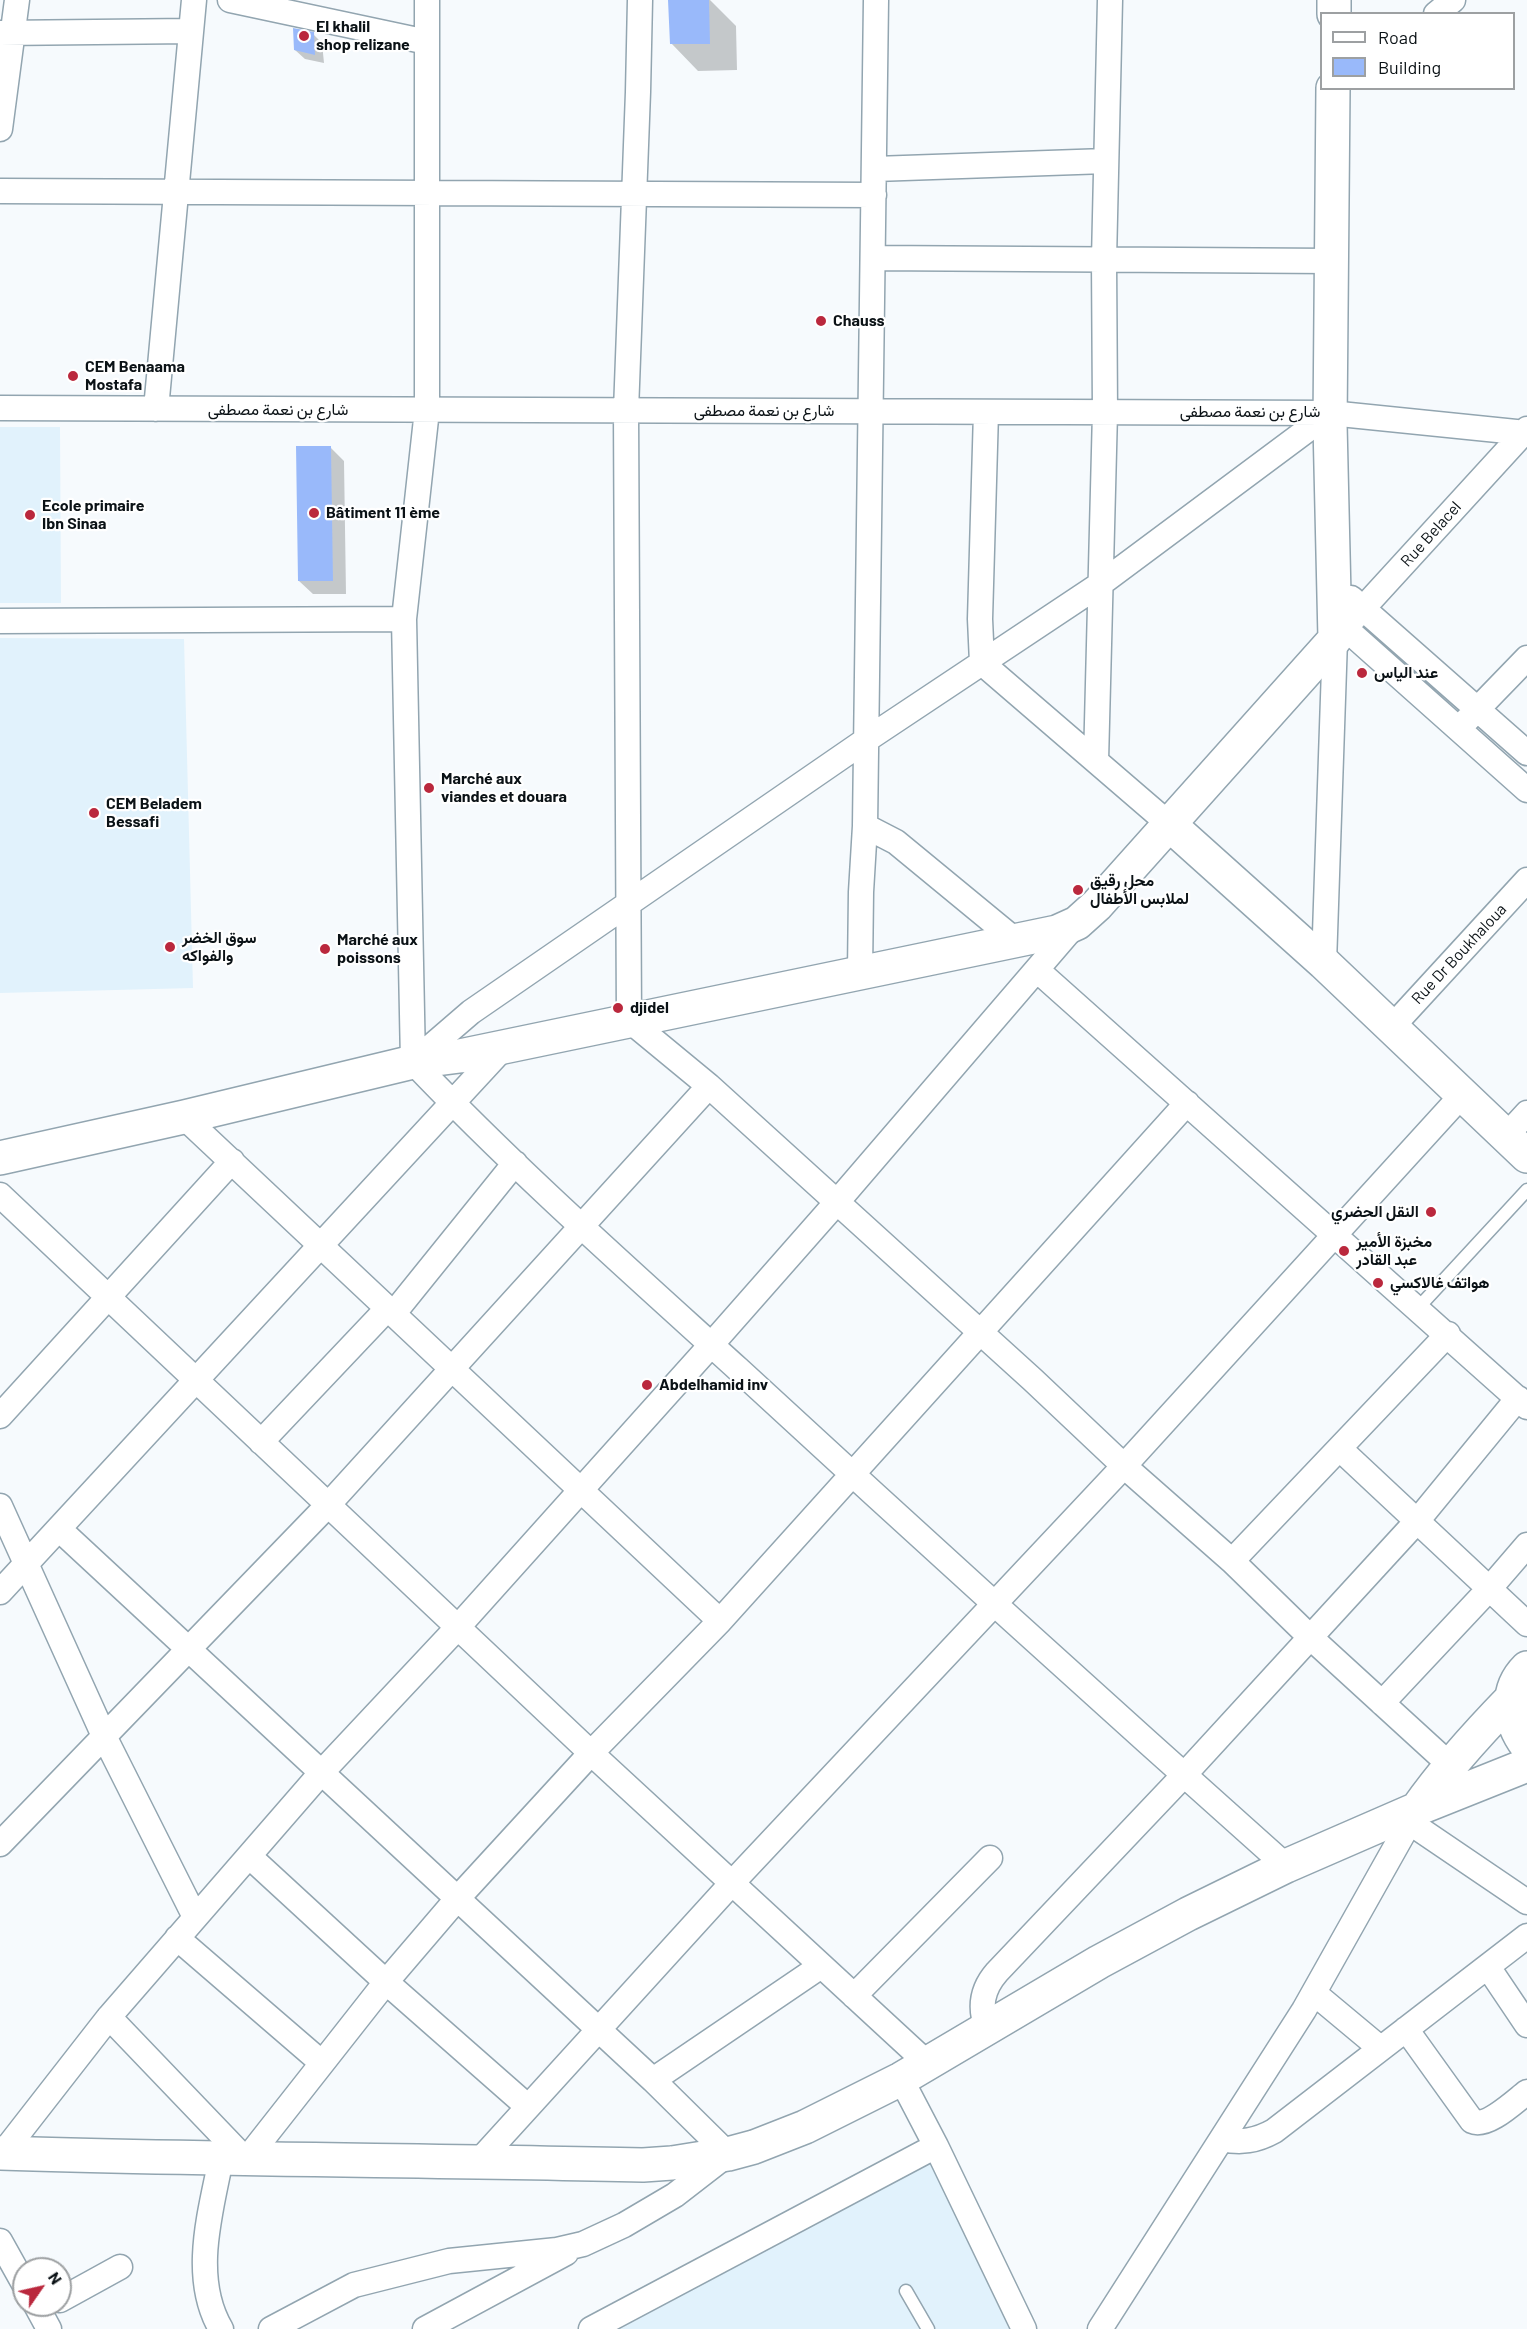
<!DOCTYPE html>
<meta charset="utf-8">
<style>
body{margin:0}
#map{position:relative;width:1527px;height:2329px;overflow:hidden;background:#f6fafd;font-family:Barlow,sans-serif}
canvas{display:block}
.legend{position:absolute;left:1320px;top:12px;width:195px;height:78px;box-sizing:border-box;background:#fff;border:2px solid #9da0a2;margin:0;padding:8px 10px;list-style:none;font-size:18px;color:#0b1216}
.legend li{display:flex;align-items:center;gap:12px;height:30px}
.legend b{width:30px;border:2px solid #9da0a2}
.north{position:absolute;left:12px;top:2257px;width:60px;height:60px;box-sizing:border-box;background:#fff;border:2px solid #9da0a2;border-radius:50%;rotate:56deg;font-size:16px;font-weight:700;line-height:24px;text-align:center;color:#0b1216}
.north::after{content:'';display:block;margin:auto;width:21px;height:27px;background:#ba283d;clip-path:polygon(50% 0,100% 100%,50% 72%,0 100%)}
</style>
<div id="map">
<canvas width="1527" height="2329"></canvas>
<ul class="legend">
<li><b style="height:8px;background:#fff"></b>Road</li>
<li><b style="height:16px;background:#99b9fa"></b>Building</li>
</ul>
<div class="north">N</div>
</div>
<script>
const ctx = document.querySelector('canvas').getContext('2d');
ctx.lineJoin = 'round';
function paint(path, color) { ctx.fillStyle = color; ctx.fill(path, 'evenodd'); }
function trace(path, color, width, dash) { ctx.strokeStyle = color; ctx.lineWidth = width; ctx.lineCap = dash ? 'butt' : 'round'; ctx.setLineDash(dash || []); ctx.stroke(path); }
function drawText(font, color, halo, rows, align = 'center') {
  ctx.font = font + ' Barlow,Vazirmatn,sans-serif'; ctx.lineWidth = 4.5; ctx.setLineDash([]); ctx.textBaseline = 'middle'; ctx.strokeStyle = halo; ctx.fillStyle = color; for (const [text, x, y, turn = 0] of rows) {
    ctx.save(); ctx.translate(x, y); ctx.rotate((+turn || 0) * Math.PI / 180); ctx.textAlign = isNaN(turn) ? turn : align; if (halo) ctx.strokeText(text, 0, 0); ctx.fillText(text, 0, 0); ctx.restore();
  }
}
const built = new Path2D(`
 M0 427H60L61 603H0Z
 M0 638 184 639 193 988 0 993Z
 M929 2159 1009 2329H601Z`);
const shadow = new Path2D(`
 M670 0H710L736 26 737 70 698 71 671 43Z
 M313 34 322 43 324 63 305 59 295 50Z
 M330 447 344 461 346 594H313L299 581Z`);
const building = new Path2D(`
 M668 0H709L710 44H670Z
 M293 28 314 32 315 55 294 50Z
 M296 446H331L333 581H298Z`);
const lane = new Path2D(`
 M1418 1308 1527 1190
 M906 2291 928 2329`);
const street = new Path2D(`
 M230 0 427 42
 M427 0V410L404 619 413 1062C516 1170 628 1269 738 1369 920 1537 1102 1702 1286 1866
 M640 0 638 92 626 411 629 1020 709 1086 1033 1380 1124 1466 1232 1561 1310 1637 1450 1765
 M1436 14 1453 0
 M0 33 191 31
 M0 129 17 0
 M875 169 1106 161
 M0 191 874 195
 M873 258 1332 261
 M0 408 1330 413 1527 433
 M156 409 194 0
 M986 412 980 619 982 663 1169 824
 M1351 598 1527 753
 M0 621 404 619
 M1345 628 1527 790
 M1466 721 1527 658
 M1096 761 1105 412 1104 260 1110 0
 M865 826 876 0
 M1324 963 1335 639 1527 429
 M1037 970 1527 1407
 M860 972 861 892 865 826 896 842 1015 940
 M1391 1028 1527 880
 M413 1062 471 1012 866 740 1099 585 1330 413
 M184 1117 720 1621
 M1505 1137 1527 1113
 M0 1195 591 1753 927 2063
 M394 1313 515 1163
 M0 1416 232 1161
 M261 1442 388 1308
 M1340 1449 1527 1624
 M0 1506 104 1736 195 1917
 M59 1529 653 2080 728 2154 675 2195 624 2225 583 2244 557 2250 449 2261 354 2285 271 2329
 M1232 1561 1448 1334
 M0 1592 505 1046
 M1382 1703 1490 1588 1527 1545
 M1409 1822 1527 1902
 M0 1844 328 1505 709 1086
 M249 1856 386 1982 527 2106
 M177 1938 322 2063
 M1488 1967 1527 2025
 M1314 1993 1380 2048
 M854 1996 990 1858
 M109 2017 246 2160 386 1982 457 1899 591 1753 720 1621 1187 1103
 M987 2028C979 2007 982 1989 997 1972L1184 1775 1418 1520 1518 1398
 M1406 2029 1472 2121C1487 2128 1514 2102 1527 2092
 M901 2079 936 2146 1024 2329
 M653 2080 821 1966
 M1222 2139C1241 2143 1256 2141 1274 2131L1527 1936
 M3 2153 109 2017 321 1773 458 1627 711 1345 837 1202 1075 925
 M479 2161 732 1883 1124 1466 1462 1095
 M0 2241 24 2284
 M60 2300 120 2267
 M36 2305 49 2329
 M221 2329C191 2278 210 2214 221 2159
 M425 2329 566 2253
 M591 2329 936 2146
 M1100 2329 1304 2010 1417 1809`);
const secondary = new Path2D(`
 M1334 14V0
 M1169 824 1324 963 1527 1156
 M0 1158 184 1117 413 1062 460 1056 1057 932 1077 923 1097 905 1335 639 1330 424 1333 88
 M1527 1668C1504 1691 1509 1722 1527 1746
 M1417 1809C1445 1769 1477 1734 1511 1699
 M0 2153C214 2160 429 2160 643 2165L672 2163 728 2154 754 2147 805 2127 901 2079 1099 1962 1188 1914 1286 1866 1417 1809 1527 1765`);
const markers = [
 [304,36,6,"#ba283d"],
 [821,321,6,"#ba283d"],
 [73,376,6,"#ba283d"],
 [314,513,6,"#ba283d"],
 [30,515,6,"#ba283d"],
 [1362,673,6,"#ba283d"],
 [429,788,6,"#ba283d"],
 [94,813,6,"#ba283d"],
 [1078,890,6,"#ba283d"],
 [170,947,6,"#ba283d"],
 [325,949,6,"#ba283d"],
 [618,1008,6,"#ba283d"],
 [1431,1212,6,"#ba283d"],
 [1344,1251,6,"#ba283d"],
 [1378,1283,6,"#ba283d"],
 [647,1385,6,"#ba283d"]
];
const poiNames = [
 ["El khalil",316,27],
 ["shop relizane",316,45],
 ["Chauss",833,321],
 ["CEM Benaama",85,367],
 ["Mostafa",85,385],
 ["Ecole primaire",42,506],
 ["Ibn Sinaa",42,524],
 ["Bâtiment 11 ème",326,513],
 ["عند الياس",1374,673],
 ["Marché aux",441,779],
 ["viandes et douara",441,797],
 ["CEM Beladem",106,804],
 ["Bessafi",106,822],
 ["محل رقيق",1090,881],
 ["لملابس الأطفال",1090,899],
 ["سوق الخضر",182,938],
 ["والفواكه",182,956],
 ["Marché aux",337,940],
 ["poissons",337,958],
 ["djidel",630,1008],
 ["النقل الحضري",1419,1212,"right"],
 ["مخبزة الأمير",1356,1242],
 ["عبد القادر",1356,1260],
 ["هواتف غالاكسي",1390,1283],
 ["Abdelhamid inv",659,1385]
];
const streetNames = [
 ["شارع بن نعمة مصطفى",278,410],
 ["شارع بن نعمة مصطفى",764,411],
 ["شارع بن نعمة مصطفى",1250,412],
 ["Rue Belacel",1431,534,-48],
 ["Rue Dr Boukhaloua",1459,954,-47]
];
paint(built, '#e1f2fc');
paint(shadow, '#0003');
paint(building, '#99b9fa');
trace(lane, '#92a5b0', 15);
trace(street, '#92a5b0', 27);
trace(secondary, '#92a5b0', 36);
trace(lane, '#fff', 12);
trace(street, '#fff', 24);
trace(secondary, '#fff', 33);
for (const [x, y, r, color] of markers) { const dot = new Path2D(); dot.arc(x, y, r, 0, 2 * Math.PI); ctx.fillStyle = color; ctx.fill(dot); trace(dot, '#fff', 2); }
drawText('bold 16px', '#0b1216', '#fff', poiNames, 'left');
drawText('16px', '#0b1216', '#fff', streetNames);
</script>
